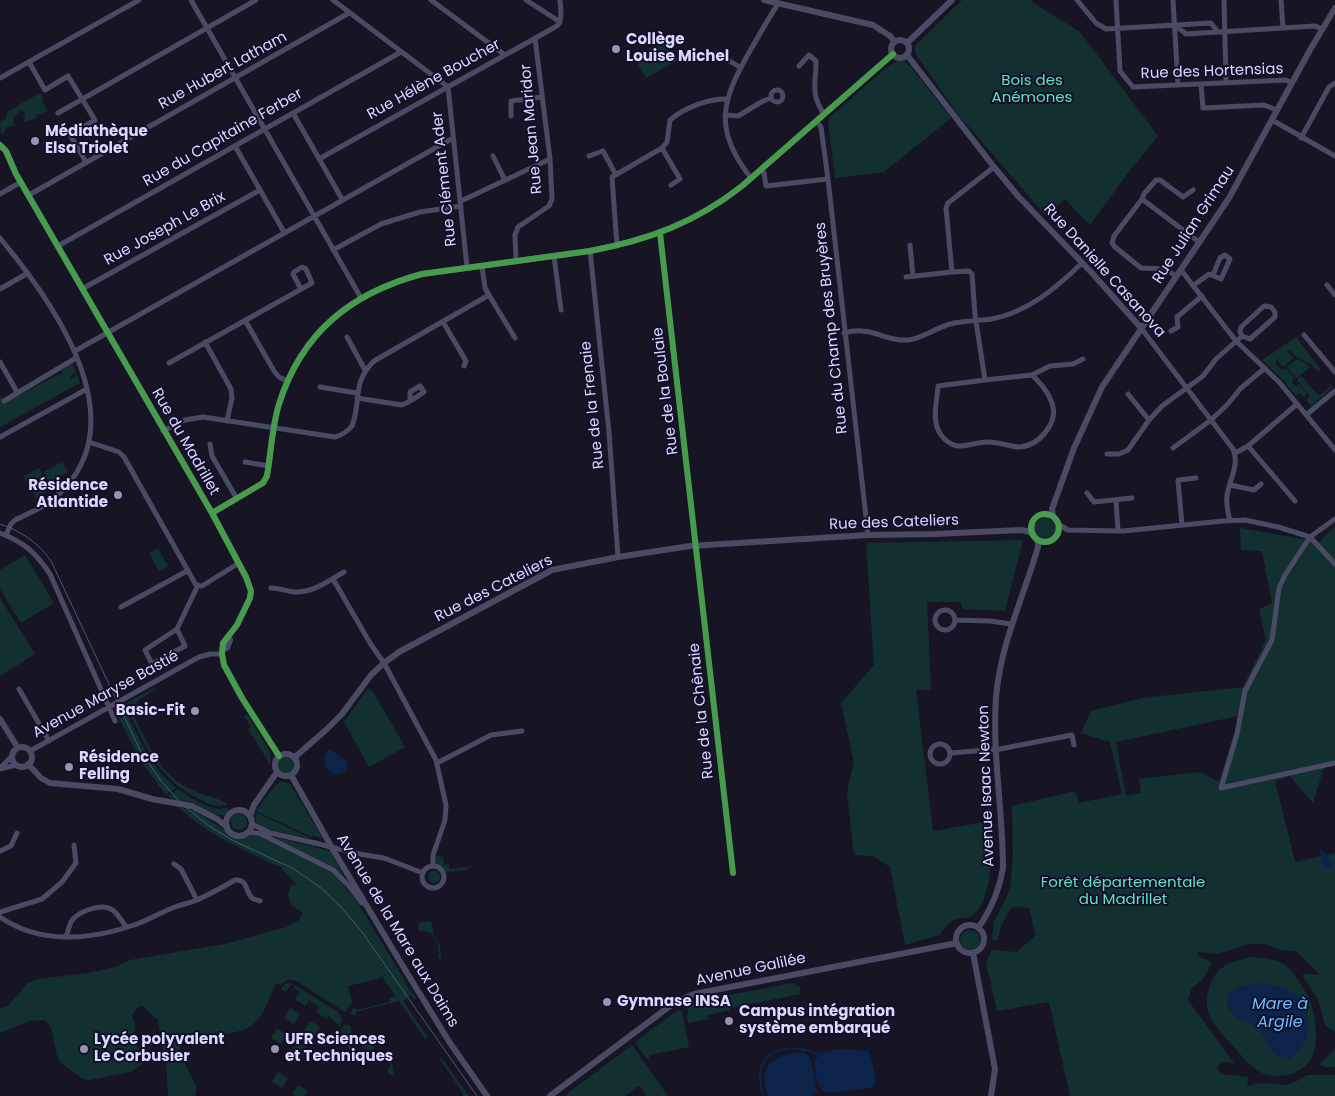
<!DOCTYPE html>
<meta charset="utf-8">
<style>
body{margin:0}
canvas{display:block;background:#171524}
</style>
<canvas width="1335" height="1096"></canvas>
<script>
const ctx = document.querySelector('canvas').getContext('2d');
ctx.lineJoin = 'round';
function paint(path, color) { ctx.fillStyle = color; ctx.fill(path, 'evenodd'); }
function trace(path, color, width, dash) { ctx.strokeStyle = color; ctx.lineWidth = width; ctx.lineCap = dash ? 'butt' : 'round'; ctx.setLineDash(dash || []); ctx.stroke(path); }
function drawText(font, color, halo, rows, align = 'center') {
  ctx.font = font + ' Poppins,sans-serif'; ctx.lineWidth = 4; ctx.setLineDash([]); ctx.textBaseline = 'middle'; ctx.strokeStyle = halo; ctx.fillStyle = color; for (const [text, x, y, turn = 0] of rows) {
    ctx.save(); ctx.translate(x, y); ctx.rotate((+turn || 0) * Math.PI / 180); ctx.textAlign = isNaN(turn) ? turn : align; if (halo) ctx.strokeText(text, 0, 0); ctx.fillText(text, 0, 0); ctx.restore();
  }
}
const green = new Path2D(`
 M962 0H1030L1035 4 1080 32 1158 136 1127 174 1090 225 1065 199 1046 216 957 113 915 53V46Z
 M666 39 678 60 646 78 634 57Z
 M897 61H904L910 66 951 118 884 172 835 178 828 122 829 118 886 68Z
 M40 93 43 99 41 100 48 111 36 115 37 118 24 122 25 113 22 110 19 111 13 118 14 125 6 128 5 132 1 135 0 122 6 118 7 112Z
 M1296 337 1321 370 1319 372 1309 363 1296 357 1290 350 1287 351 1294 358 1283 367 1277 360 1286 352 1276 360C1276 365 1279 369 1284 370L1285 368 1294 378 1292 382 1295 387 1299 384 1307 394 1304 397 1300 393 1296 396 1283 380 1262 360Z
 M1297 359 1308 364 1310 367 1297 378 1295 377 1287 367Z
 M70 365H73L76 372 70 376 72 379 77 375 80 383 71 388H69V389L0 427V395L5 403 59 374 63 375 61 370Z
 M1301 376 1319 396 1330 387 1327 380 1332 388 1311 406 1306 400 1310 396 1297 380Z
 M62 462 68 472 49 482 44 472Z
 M39 468 50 490 36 498 24 476Z
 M1035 528a10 10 0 1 1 20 0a10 10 0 1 1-20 0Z
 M1335 527V765L1324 767 1313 803 1290 776 1275 781 1295 862 1335 853V1032L1325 1025 1318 999 1302 975 1309 974 1320 975 1296 951 1281 950 1265 944H1249L1218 954 1198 952V956L1212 962 1203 979 1191 989 1188 1000 1234 1063 1222 1062 1217 1067 1221 1074 1249 1077 1247 1086 1261 1083 1286 1085 1297 1081 1307 1075H1335V1096H1070L1049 1002 997 1011 986 963 992 950 1017 952 1035 936 1030 909 1018 906 1010 909 1002 924 997 941 992 940 994 921 1004 903 1010 888 1013 857 1012 806 1075 791 1079 803 1122 794 1110 742 1081 733 1091 711 1143 698 1243 687 1266 640 1259 609 1272 603 1262 551 1241 550 1240 528 1319 542ZM1238 716 1234 734 1219 782 1200 772 1139 779 1141 793 1126 796 1116 742Z
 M1023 540 1005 611 963 609 961 602H927L931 690H916L933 831 991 821C991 843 994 904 971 916 968 918 964 918 960 918 950 920 945 926 940 935L905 945 890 867 873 856 854 855 847 792 854 762 841 703 874 665 866 543Z
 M158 548 168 566 159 571 149 553Z
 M25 555 54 603 21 623 0 589V570Z
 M0 598 35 654 0 676Z
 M154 688 156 689 137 701 133 714C147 742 159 773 188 788 200 795 217 797 228 804 217 809 209 804 199 799 158 779 144 743 125 704Z
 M368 689 373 692 405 747 369 767 344 722Z
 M126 712C140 740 151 768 176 788L166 795 140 760 118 716Z
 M247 714 271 754 270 764 248 729 251 727 244 716Z
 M278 765a8 8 0 1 1 16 0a8 8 0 1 1-16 0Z
 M281 781 290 784 323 839 312 835V837L258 812 256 810 275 786Z
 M178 789C191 798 213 814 228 807V811L225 815C214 817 202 805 191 802 184 799 174 802 168 796Z
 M178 807 195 811 237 838 251 835 259 836 326 867 337 877 356 900 405 981 404 982 416 998 414 1000 411 995 403 1001 428 1037 425 1039 399 1001 355 1012 356 1015H350L354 1006 356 1010 390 1002 389 998 396 997 380 974 381 978 348 986 352 1002 345 1012 295 980H287L280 985 276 983C268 1000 263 1022 244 1030L196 1041 191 1038 184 1039 179 1051 196 1086V1094L193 1096H168L167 1074 158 1020C151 1016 149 1009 142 1006L138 1007 132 1015 135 1026 133 1042 146 1056 145 1062 131 1072 89 1080 83 1079 61 1063 57 1056 51 1027 45 1020 29 1021 0 1033V1008L6 1007 18 995 27 983 38 979 89 973 115 967 130 960 225 944 287 927 299 920 302 915V912L291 905 288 895 291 885H297L282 869 283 868C245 851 209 835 178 807Z
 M255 812 308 837 311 839 263 828 256 822Z
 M231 822a8 8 0 1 1 16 0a8 8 0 1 1-16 0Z
 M277 838 330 851 345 878 329 865 278 840Z
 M436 856 443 857 444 865 449 864V869L472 866 466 870 446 872 436 863Z
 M428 877a6 6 0 1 1 12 0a6 6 0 1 1-12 0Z
 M429 921 432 923 434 936 440 946 441 957 439 959 438 958C441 950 436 934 428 932 425 931 422 931 419 931L418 923Z
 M960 940a10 10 0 1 1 20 0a10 10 0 1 1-20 0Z
 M1250 957C1263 958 1275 958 1286 966 1292 970 1307 992 1310 1000 1316 1015 1320 1049 1309 1062 1297 1075 1284 1078 1268 1075 1254 1072 1242 1056 1233 1046 1215 1025 1199 1012 1211 983 1214 975 1220 968 1228 964 1235 961 1243 959 1250 957ZM1261 983 1288 990 1268 1044C1265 1037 1262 1029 1255 1025 1241 1017 1229 1019 1227 1000Z
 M291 983 338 1012 342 1020 340 1027 328 1015 326 1018 316 1012 319 1007 309 1000 305 1006 295 999 300 992 291 984 286 992 281 989 285 984Z
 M793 983 800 987 801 994 729 1008 730 1010 708 1015 709 1019 688 1023 687 1015 689 1014 686 1005 692 1002Z
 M290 1008 300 1014 294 1024 284 1018Z
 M678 1010 682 1011 689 1047 649 1055V1059L646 1058 635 1042Z
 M310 1021 320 1027 314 1037 304 1030Z
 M345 1024 350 1026 354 1041 350 1049 344 1043 342 1044 336 1039Z
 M277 1028 287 1035 281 1044 271 1038Z
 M297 1041 307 1048 301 1057 291 1051Z
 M373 1042C392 1050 391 1058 394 1077L388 1073V1070L391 1065 385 1061 389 1053 382 1047 376 1045 373 1050 369 1051 360 1045Z
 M632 1045 668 1096H646L641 1087H637L625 1096H564Z
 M1335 1049V1067H1325L1319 1065Z
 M441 1057 469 1096H462L463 1093 439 1058Z
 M278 1072 288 1078 282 1088 272 1081Z
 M298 1085 308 1091 305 1096H295L292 1094Z`);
const water = new Path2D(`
 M328 750H331L346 760 348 766 344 772 335 775 325 767 324 756Z
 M1320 848 1331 860 1332 867 1330 870 1322 865Z
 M1261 983C1274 986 1291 988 1300 999 1316 1019 1309 1048 1288 1060 1284 1058 1277 1056 1274 1053 1266 1046 1266 1035 1257 1027 1252 1023 1240 1020 1234 1015 1229 1012 1227 1007 1227 1001 1228 985 1249 985 1261 983Z
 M839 1049 868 1051 870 1054 876 1078 874 1086 871 1088 830 1093 825 1092 821 1089 817 1080 814 1061 821 1053Z
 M793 1053 807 1054 811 1059 817 1092 812 1096H768C760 1071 767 1058 793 1053Z`);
const stream = new Path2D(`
 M802 1048 803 1054
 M763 1096C760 1085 758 1071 764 1061 776 1044 804 1047 820 1055`);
const minor = new Path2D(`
 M191 0 361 298
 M333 0 448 87
 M431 0 505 55
 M526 0 560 22
 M560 0 561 14 560 22
 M1077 0 1096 23 1106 29 1211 23 1218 32
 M1116 0 1120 71 1133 87 1286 80 1292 83
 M1173 0 1178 85
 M1224 0 1226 82
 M1281 0 1283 28
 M1175 25 1186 34 1315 26 1322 29
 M711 57 717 53 741 68
 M29 62 45 90 68 76 95 120 70 135 86 162
 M799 66 809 55 816 61C816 83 810 94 824 114
 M0 78 139 0
 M1201 84 1203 108 1264 105 1277 110
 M448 87 467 267
 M771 96a6 6 0 1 1 12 0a6 6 0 1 1-12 0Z
 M58 113 256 0
 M293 113 342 199
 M725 115 738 116 763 101 771 98
 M511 116V101L542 97
 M1272 120 1335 156
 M816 121 821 127 828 179 868 535
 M1301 138 1329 87 1335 83
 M235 146 284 232
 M662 148 680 179 671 185
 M493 156 505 180
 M589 156 603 151 616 175
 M319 159 557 26 560 22
 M762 169 764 173 766 186 828 179
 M751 178C713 130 721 101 750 51 759 35 768 19 778 4
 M1193 190 1183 197 1160 180H1156L1144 194 1142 199 1199 242
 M0 194 21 182
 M29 195 349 13
 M1142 199 1114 236 1112 243 1115 247 1141 268 1165 269 1176 276
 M461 201 550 159
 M660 233 733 873
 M0 238C55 304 142 427 52 500 41 509 27 514 15 520L11 524 6 535
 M910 245 913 276
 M58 246 401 52
 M617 246 612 177 662 148 667 142 670 120C684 108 709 98 728 99
 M333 250 381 224 420 212 461 206
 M590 251 609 432 618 557
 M554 256 561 310
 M516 260 515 235 518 227 549 206 552 199 550 159 535 38
 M1181 270 1236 341 1279 382 1335 450
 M906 277 952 272
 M1194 285 1209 274 1221 279 1230 259 1225 255 1220 258 1213 275
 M1327 285 1335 295
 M0 289 28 273
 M82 289 260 190
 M489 295 515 338
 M245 320 274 371 279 377 287 381
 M443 322 466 361 464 366
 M1141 328 1233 449C1240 465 1229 480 1227 496 1226 504 1228 513 1230 521
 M1171 331 1178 327 1177 317 1202 296
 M844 333C873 325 884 342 908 340 920 339 936 328 950 324 964 320 978 321 992 319 1028 312 1056 288 1082 263
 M1304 335 1335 372
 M347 337 365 370
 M205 342 231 389 232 398 227 421
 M75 351 453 138
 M0 362 17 392
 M169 363C217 336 264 310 312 283L306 269 302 267 294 272 293 274 301 289
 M1032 375 1050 366 1073 364 1083 359
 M985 380 1032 375C1040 383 1048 391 1052 403 1059 422 1040 445 1020 447 1009 447 998 441 986 442 967 443 956 454 941 435 931 422 937 401 938 386L985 380 975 315 972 274 969 271 952 272 946 208 948 203 994 167
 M320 387 357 393
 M1128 394 1149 420
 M357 398 402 405C410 402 417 397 424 392L420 386 410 392V401
 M4 401 76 358
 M1306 415 1335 391
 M163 431 185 420 203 417 335 437C342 435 347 432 352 426 362 400 351 384 374 361L489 295 485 288 482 266
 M0 437 87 389
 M89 442 119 452 124 457 196 585 202 586 239 563
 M210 444 212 456 237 499
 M1248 446 1295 501
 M1173 448 1211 420 1227 405 1241 388 1265 368
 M1235 453 1248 446 1297 404
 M1107 454H1119L1128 450 1149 420 1162 406 1203 376 1216 359 1242 336 1250 339 1275 317V312L1271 307 1264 306 1241 327 1240 332 1242 336
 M245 462 269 466
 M1230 485 1254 490 1261 484
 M1087 493 1094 502 1132 498
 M1116 500 1118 531
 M1335 519 1310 537 1285 575 1279 588 1272 640 1245 691 1237 734 1221 788 1335 763
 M1058 524 1068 530 1123 531 1223 521 1245 520 1278 527 1310 537
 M1182 525 1178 480 1196 478
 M0 533C24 542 36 553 50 574L115 721
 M1310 537 1335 564
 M333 579 370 643 384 663 436 760 446 805 445 820 433 855V866
 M271 588C279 588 286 591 294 592 313 593 328 581 344 572
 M121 607 187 571
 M935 620a10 10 0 1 1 20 0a10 10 0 1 1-20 0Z
 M955 620 990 621 1011 624
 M177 629 185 646 152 664 145 650 177 629 198 585
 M19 689 49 741
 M930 754a10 10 0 1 1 20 0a10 10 0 1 1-20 0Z
 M30 751 199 657 210 654H222
 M950 753 1000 749 1072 735 1074 745
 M437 763 491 735 522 731
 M0 768 12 756
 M0 769 16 765
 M252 824 270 833 315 843
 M248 832 265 834
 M261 834 333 870 349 886 362 903
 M0 851 11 846 17 833
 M359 854 384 858 423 873
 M174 864 181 869 197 900
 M422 877a11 11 0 1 1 22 0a11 11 0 1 1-22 0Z
 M0 912 42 899 62 882 76 863 74 845
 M0 917C40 945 93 940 137 924 150 919 162 912 175 907 183 904 190 903 197 900 210 894 223 887 235 880 248 879 245 891 252 898 254 900 258 900 260 901
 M66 937C68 932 69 926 71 922 77 912 100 903 111 909 117 912 122 921 126 927`);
const tertiary = new Path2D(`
 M764 0 873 25 890 36 895 42
 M891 49a9 9 0 1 1 18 0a9 9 0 1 1-18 0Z
 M907 43 952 0
 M907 55 994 167 1018 196 1092 273 1141 328
 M0 145 6 151 16 174 212 513 246 577 251 591 250 598 237 625 223 643 222 654 224 665 242 698 279 756
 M212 513 263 483 267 476C271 452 272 427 279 404 302 332 351 293 422 274L590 251C648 240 695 223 742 186L893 54
 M1053 516 1052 509 1074 448 1102 387 1229 198 1310 50 1335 8
 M1033 522C1026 546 1061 549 1058 524L1053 516 1043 514
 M224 649 227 648 230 640 229 637
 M0 719 18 748
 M12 757a10 10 0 1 1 20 0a10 10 0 1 1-20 0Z
 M275 765a11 11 0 1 1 22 0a11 11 0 1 1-22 0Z
 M295 757 327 729 342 714 371 675 384 663 399 652 552 570 618 557 690 546 868 535 935 534 1021 530 1031 532 1033 534
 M28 764 41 778 50 783 118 789 152 799 192 806 217 819 227 827
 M291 775 335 853 407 973 450 1043 487 1096
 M226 823a13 13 0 1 1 26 0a13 13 0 1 1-26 0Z
 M250 816 254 805 277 772
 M956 939a14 14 0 1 1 28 0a14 14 0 1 1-28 0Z
 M978 928C991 910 999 891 1003 868 1003 811 992 754 996 697 1001 642 1023 599 1038 547V541L1036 538
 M973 953 995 1069 991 1096
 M550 1096 674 1003 694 994 957 943`);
const tram = new Path2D(`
 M0 524C21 531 39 543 51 561L140 750 161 781 182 804 209 826 234 841 294 869 321 888 340 906 362 932 477 1096`);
const minorBridge = new Path2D(`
 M315 843 359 854`);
const cycleway = new Path2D(`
 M0 145 6 151 16 174 212 513 246 577 251 591 250 598 237 625 223 643 222 654 224 665 242 698 279 756
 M660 233 733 873
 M212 513 263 483 267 476C271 452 272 427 279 404 302 332 351 293 422 274L590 251C648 240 695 223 742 186L893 54
 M1031 528a14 14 0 1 1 28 0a14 14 0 1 1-28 0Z`);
const markers = [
 [616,49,5,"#9694b2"],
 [35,141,5,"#9694b2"],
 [118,495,5,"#9694b2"],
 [195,711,5,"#9694b2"],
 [69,767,5,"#9694b2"],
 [607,1002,5,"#9694b2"],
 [729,1021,5,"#9694b2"],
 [84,1049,5,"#9694b2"],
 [275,1049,5,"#9694b2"]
];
const poiNames = [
 ["Collège",626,40],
 ["Louise Michel",626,57],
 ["Médiathèque",45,132],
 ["Elsa Triolet",45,149],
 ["Résidence",108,486,"right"],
 ["Atlantide",108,503,"right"],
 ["Basic-Fit",185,711,"right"],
 ["Résidence",79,758],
 ["Felling",79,775],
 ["Gymnase INSA",617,1002],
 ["Campus intégration",739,1012],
 ["système embarqué",739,1029],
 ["Lycée polyvalent",94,1040],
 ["Le Corbusier",94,1057],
 ["UFR Sciences",285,1040],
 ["et Techniques",285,1057]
];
const streetNames = [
 ["Rue Hubert Latham",223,71,-29],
 ["Rue des Hortensias",1212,72,-2],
 ["Rue Hélène Boucher",434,80,-29],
 ["Rue Jean Maridor",532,129,-95],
 ["Rue du Capitaine Ferber",223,138,-30],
 ["Rue Clément Ader",445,179,-96],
 ["Rue Julian Grimau",1194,225,-57],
 ["Rue Joseph Le Brix",165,229,-29],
 ["Rue Danielle Casanova",1104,271,48],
 ["Rue du Champ des Bruyères",832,328,-96],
 ["Rue de la Boulaie",666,391,-97],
 ["Rue de la Frenaie",593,405,-96],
 ["Rue du Madrillet",185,442,60],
 ["Rue des Cateliers",894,523,-2],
 ["Rue des Cateliers",494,589,-27],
 ["Avenue Maryse Bastié",106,695,-29],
 ["Rue de la Chênaie",702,711,-96],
 ["Avenue Isaac Newton",987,786,-92],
 ["Avenue de la Mare aux Daims",397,931,59],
 ["Avenue Galilée",751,970,-12]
];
const parkNames = [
 ["Bois des",1032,81],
 ["Anémones",1032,98],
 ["Forêt départementale",1123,883],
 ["du Madrillet",1123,900]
];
const waterNames = [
 ["Mare à",1280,1005],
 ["Argile",1280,1023]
];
paint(green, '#133030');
paint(water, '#0c2449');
trace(stream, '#0c2449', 2);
trace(minor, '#4a4a65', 5);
trace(tertiary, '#4a4a65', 6);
trace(tram, '#435b6d', 1);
trace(minorBridge, '#4a4a65', 5);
trace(cycleway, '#469c4c', 6);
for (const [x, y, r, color] of markers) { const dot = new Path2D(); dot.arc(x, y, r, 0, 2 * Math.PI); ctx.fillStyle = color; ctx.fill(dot); trace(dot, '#130f2a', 2); }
drawText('bold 15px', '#dbd8ff', '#130f2a', poiNames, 'left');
drawText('15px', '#dbd8ff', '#130f2a', streetNames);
drawText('15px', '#5ee5bf', '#130f2a', parkNames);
drawText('italic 16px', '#66bdff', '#130f2a', waterNames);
</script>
